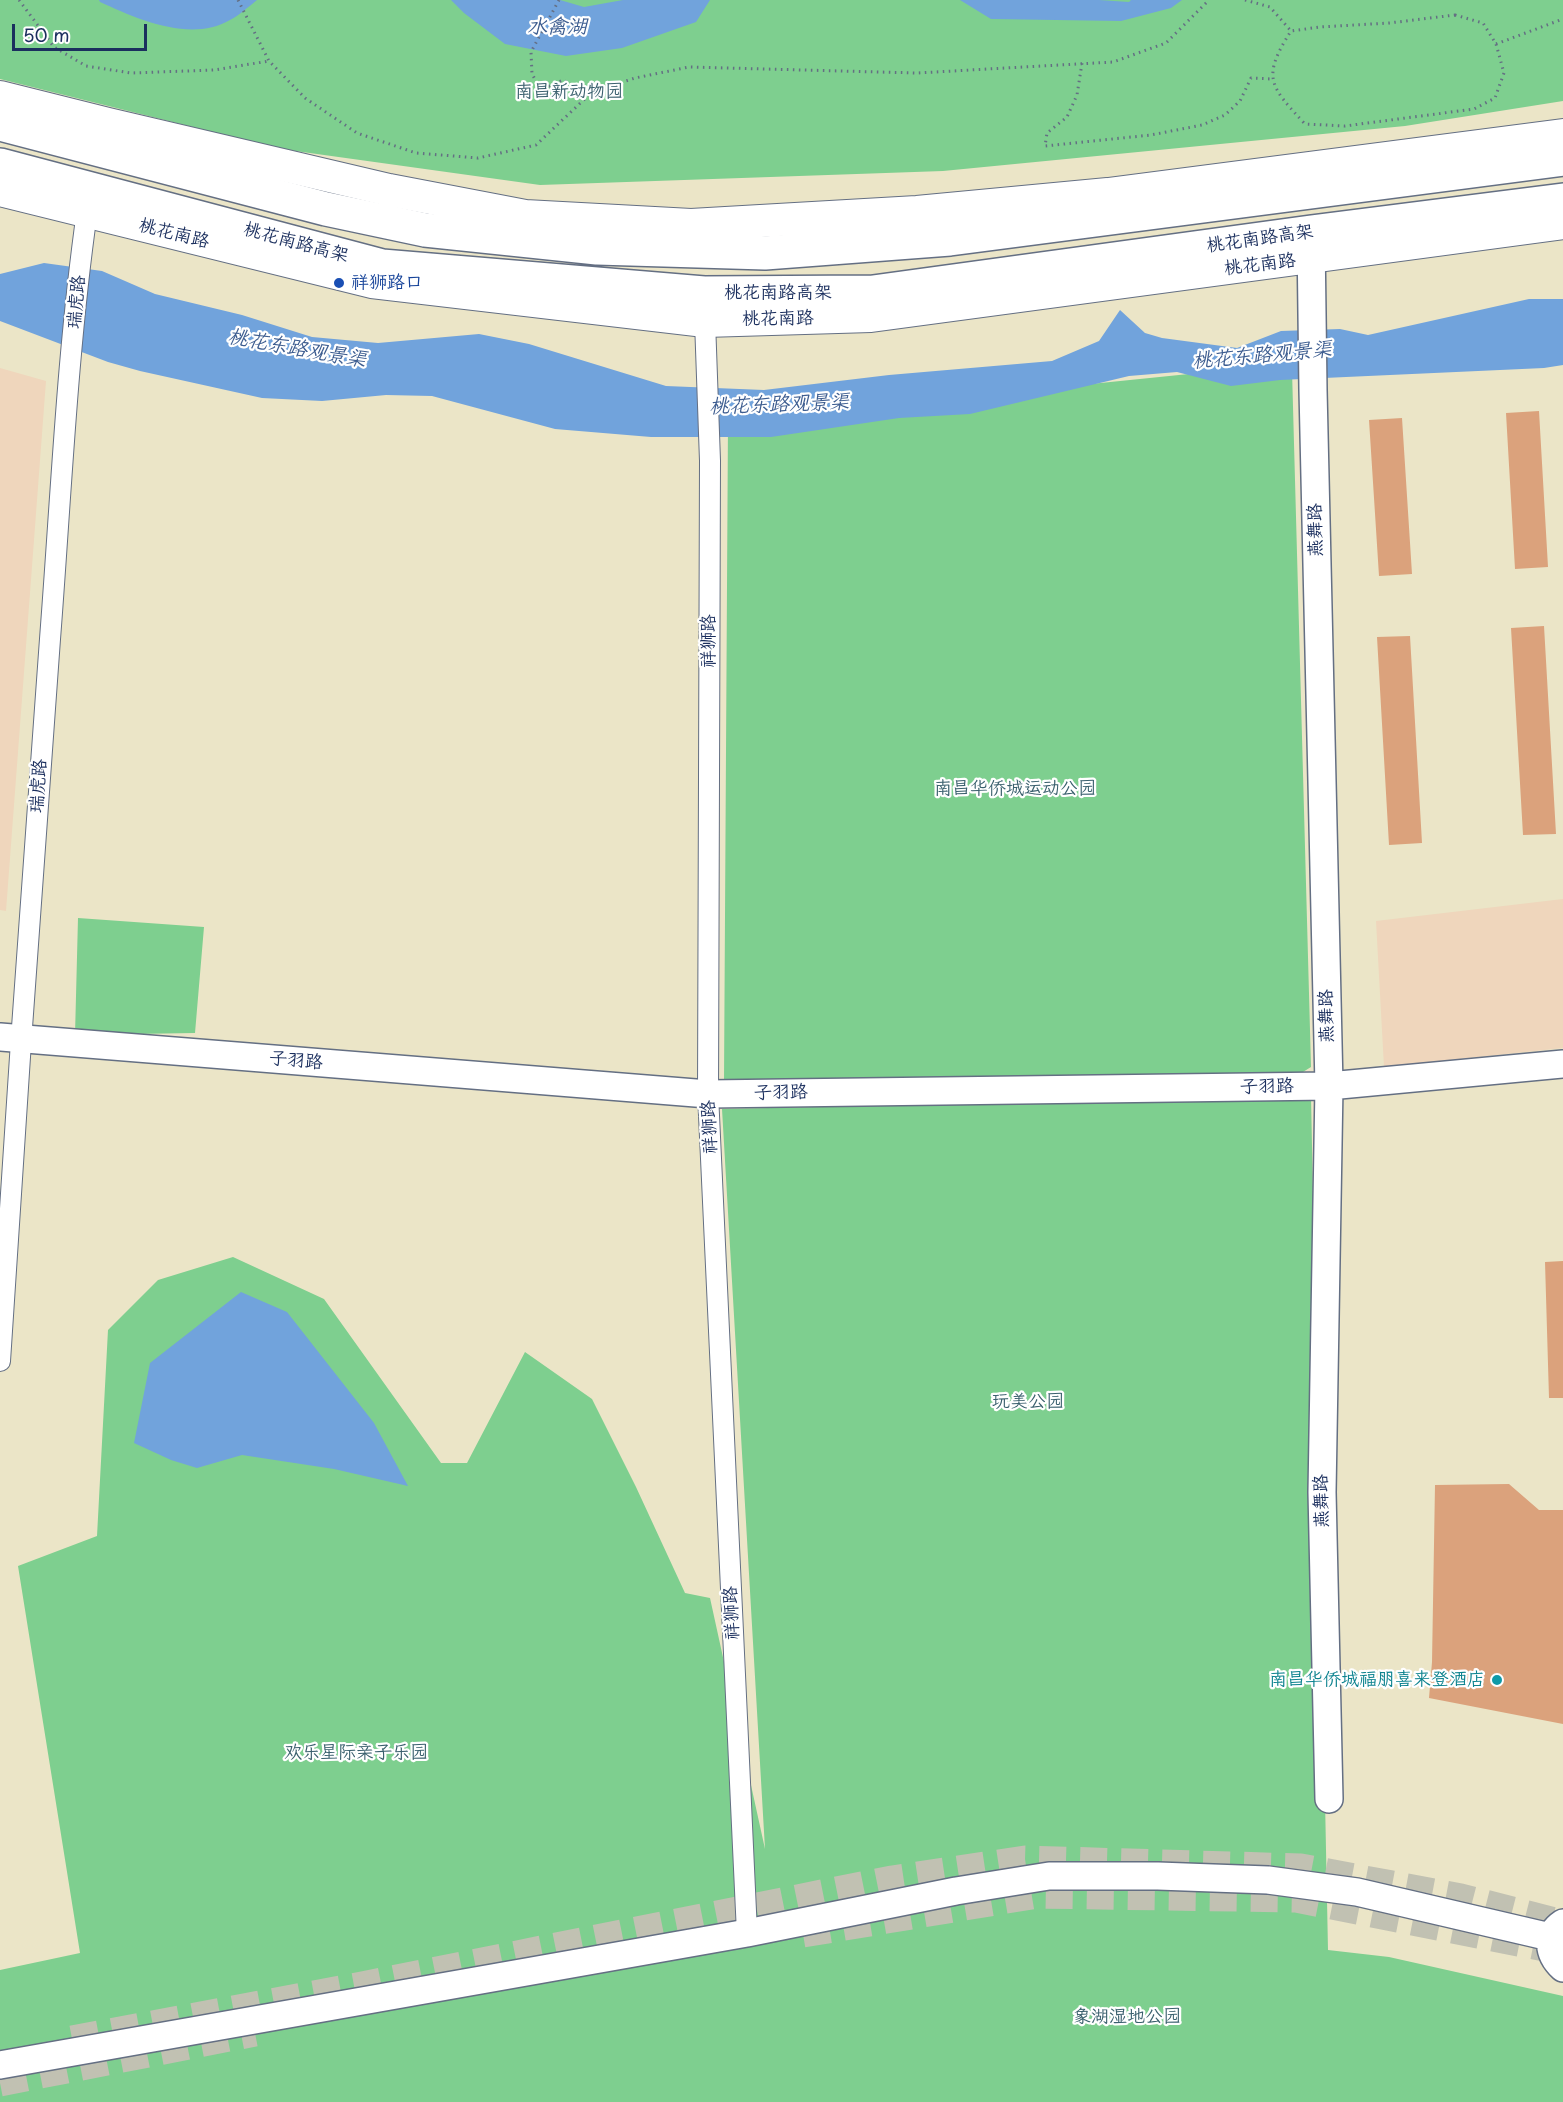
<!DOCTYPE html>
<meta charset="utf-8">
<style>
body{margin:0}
#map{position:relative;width:1563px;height:2102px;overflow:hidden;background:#ebe5c7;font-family:"Playpen Sans",sans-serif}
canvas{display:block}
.scale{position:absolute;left:12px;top:24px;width:135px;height:27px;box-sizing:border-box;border:3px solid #1b2f5e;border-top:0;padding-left:8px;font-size:18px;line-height:21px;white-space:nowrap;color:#1b2f5e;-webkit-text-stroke:4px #fff;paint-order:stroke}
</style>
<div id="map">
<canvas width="1563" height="2102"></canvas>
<div class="scale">50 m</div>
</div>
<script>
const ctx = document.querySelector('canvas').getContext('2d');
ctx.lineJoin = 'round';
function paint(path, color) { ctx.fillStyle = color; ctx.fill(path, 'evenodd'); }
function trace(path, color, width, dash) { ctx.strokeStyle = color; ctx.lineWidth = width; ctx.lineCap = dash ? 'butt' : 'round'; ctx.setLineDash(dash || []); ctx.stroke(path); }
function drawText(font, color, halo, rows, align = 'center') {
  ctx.font = font + ' "Playpen Sans","LXGW WenKai TC",sans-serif'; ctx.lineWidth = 4.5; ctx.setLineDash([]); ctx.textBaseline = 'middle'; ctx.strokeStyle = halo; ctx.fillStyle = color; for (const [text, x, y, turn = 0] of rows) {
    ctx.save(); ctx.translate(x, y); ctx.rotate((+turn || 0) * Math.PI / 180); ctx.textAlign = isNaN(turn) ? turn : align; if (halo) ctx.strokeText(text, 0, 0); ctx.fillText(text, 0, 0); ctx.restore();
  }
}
const built = new Path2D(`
 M0 368 46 381 6 911 0 910Z
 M1563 899V1048L1384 1067 1376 921Z`);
const green = new Path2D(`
 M0 0H1563V101L1405 126 943 171 540 185 281 149 0 79Z
 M1228 370H1292L1311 1067 1290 1080 724 1081 728 421Z
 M78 918 204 927 195 1033 75 1035Z
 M1311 1096 1328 1950 1389 1957 1563 1996V2102H0V1970L80 1953 18 1566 97 1536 108 1330 158 1280 233 1257 324 1299 441 1463H467L525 1352 592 1399 636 1487 685 1593 710 1598 765 1849 722 1109Z`);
const water = new Path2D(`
 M99 0H257C248 7 240 15 230 20 191 43 137 19 100 2Z
 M451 0H560L584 7 623 0H710L696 22 622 48 566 56 505 44 464 13Z
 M960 0H1099L1129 2 1131 0H1182L1171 8 1121 21 991 19Z
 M44 263 102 271 155 294 242 315 312 337 378 343 479 334 529 344 666 386 764 390 889 375 1052 361 1099 341 1120 310 1145 333 1162 338 1237 348 1281 331 1340 329 1368 335 1529 299H1563V365L1544 368 1280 380 1231 386 1177 372 1129 376 970 414 899 418 771 437H651L555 429 432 396 386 395 322 401 262 398 140 371 108 362 0 321V274Z
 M241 1292 287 1312 374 1423 408 1486 334 1469 242 1455 197 1468 171 1460 134 1443 150 1363Z`);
const building = new Path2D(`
 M1539 411 1548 567 1515 569 1506 413Z
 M1402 418 1412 574 1379 576 1369 420Z
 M1544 626 1556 834 1523 835 1511 628Z
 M1410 636 1422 843 1389 845 1377 637Z
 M1563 1261V1398H1549L1545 1262Z
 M1509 1484 1539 1510H1563V1724L1429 1698 1432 1662 1435 1485Z`);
const secondaryTunnel = new Path2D(`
 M803 1934 1037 1895 1296 1899 1549 1949
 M72 2039 362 1985 892 1879 1025 1859 1301 1867 1461 1897 1563 1923
 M0 2083 255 2033`);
const path = new Path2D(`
 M19 0 54 47 86 66 131 73 214 70 269 61
 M238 0 269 61 305 98 357 133 416 153 478 158 536 145 592 92 635 78 689 67 917 73 1113 62 1166 43 1209 0
 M559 0 531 52 532 74 541 90 563 80 579 89 587 97
 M1245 0 1270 7 1291 31
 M1455 15 1483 23 1496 44 1504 73 1495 98 1474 109 1345 126 1305 124C1270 86 1261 78 1291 31L1320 27 1389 23Z
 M1496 44 1563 19
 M1082 63 1077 95 1067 117 1047 133 1045 146 1151 135 1202 125 1225 115 1240 101 1251 78 1272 79`);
const street = new Path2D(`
 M705 321 710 461 708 1094 747 1933
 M0 1361C15 1120 32 880 50 639 61 497 67 353 87 212`);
const secondary = new Path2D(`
 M1311 238 1313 390 1329 1086 1322 1492 1329 1799
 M0 1037 708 1094 1329 1086 1563 1064
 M1563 1923C1545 1935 1548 1954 1563 1968
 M0 2065 747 1933 956 1891 1049 1876H1158L1268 1880 1357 1892 1550 1937`);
const primary = new Path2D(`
 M0 97 108 124 389 190 525 216 691 225 917 212 1108 194 1563 135
 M0 190 372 282 705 321 871 316 1563 223`);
const highway = new Path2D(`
 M0 124 326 209 425 230 597 248 765 253 950 239 1563 159
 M0 165 382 266 704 293 873 292 1311 232 1563 200`);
const markers = [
 [339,283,6,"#1a4fb4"],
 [1497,1680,6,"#0f9aa8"]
];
const parkNames = [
 ["南昌新动物园",569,92],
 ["南昌华侨城运动公园",1015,789],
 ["玩美公园",1028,1402],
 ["欢乐星际亲子乐园",356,1753],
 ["象湖湿地公园",1127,2017]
];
const streetNames = [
 ["桃花南路",174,234,14],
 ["桃花南路高架",1260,239,-8],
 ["桃花南路高架",296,243,15],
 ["桃花南路",1260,265,-7],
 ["桃花南路高架",778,293],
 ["瑞虎路",77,302,-85],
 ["桃花南路",778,319,-1],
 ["燕舞路",1316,530,-91],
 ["祥狮路",709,641,-90],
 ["瑞虎路",39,786,-86],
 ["燕舞路",1327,1016,-91],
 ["子羽路",296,1061,5],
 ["子羽路",1267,1087,-1],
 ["子羽路",781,1093,-1],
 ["祥狮路",710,1127,-93],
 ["燕舞路",1322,1501,-91],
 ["祥狮路",732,1613,-93]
];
const transitNames = [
 ["祥狮路口",351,283]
];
const cultureNames = [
 ["南昌华侨城福朋喜来登酒店",1485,1680]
];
const waterNames = [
 ["水禽湖",557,27],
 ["桃花东路观景渠",297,349,10],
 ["桃花东路观景渠",1262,356,-5],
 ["桃花东路观景渠",779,405,-2]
];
paint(built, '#efd6bc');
paint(green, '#7ecf8f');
paint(water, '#71a3dc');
paint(building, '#dba27c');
trace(secondaryTunnel, '#c1c1b2', 27, [27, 14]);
trace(street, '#646f83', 22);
trace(secondary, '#646f83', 30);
trace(primary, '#646f83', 34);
trace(highway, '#646f83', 36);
trace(path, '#646f83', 3, [1.5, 4.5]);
trace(street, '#fff', 20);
trace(secondary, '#fff', 27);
trace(primary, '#fff', 32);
trace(highway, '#fff', 33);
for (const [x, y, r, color] of markers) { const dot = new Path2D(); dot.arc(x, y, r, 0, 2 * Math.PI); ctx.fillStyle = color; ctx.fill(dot); trace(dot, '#fff', 2); }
drawText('18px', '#395f6d', '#fff', parkNames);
drawText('18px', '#1b2f5e', '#fff', streetNames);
drawText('18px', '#164399', '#fff', transitNames, 'left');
drawText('18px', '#0d838f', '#fff', cultureNames, 'right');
drawText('italic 20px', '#3d5d90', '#fff', waterNames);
</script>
